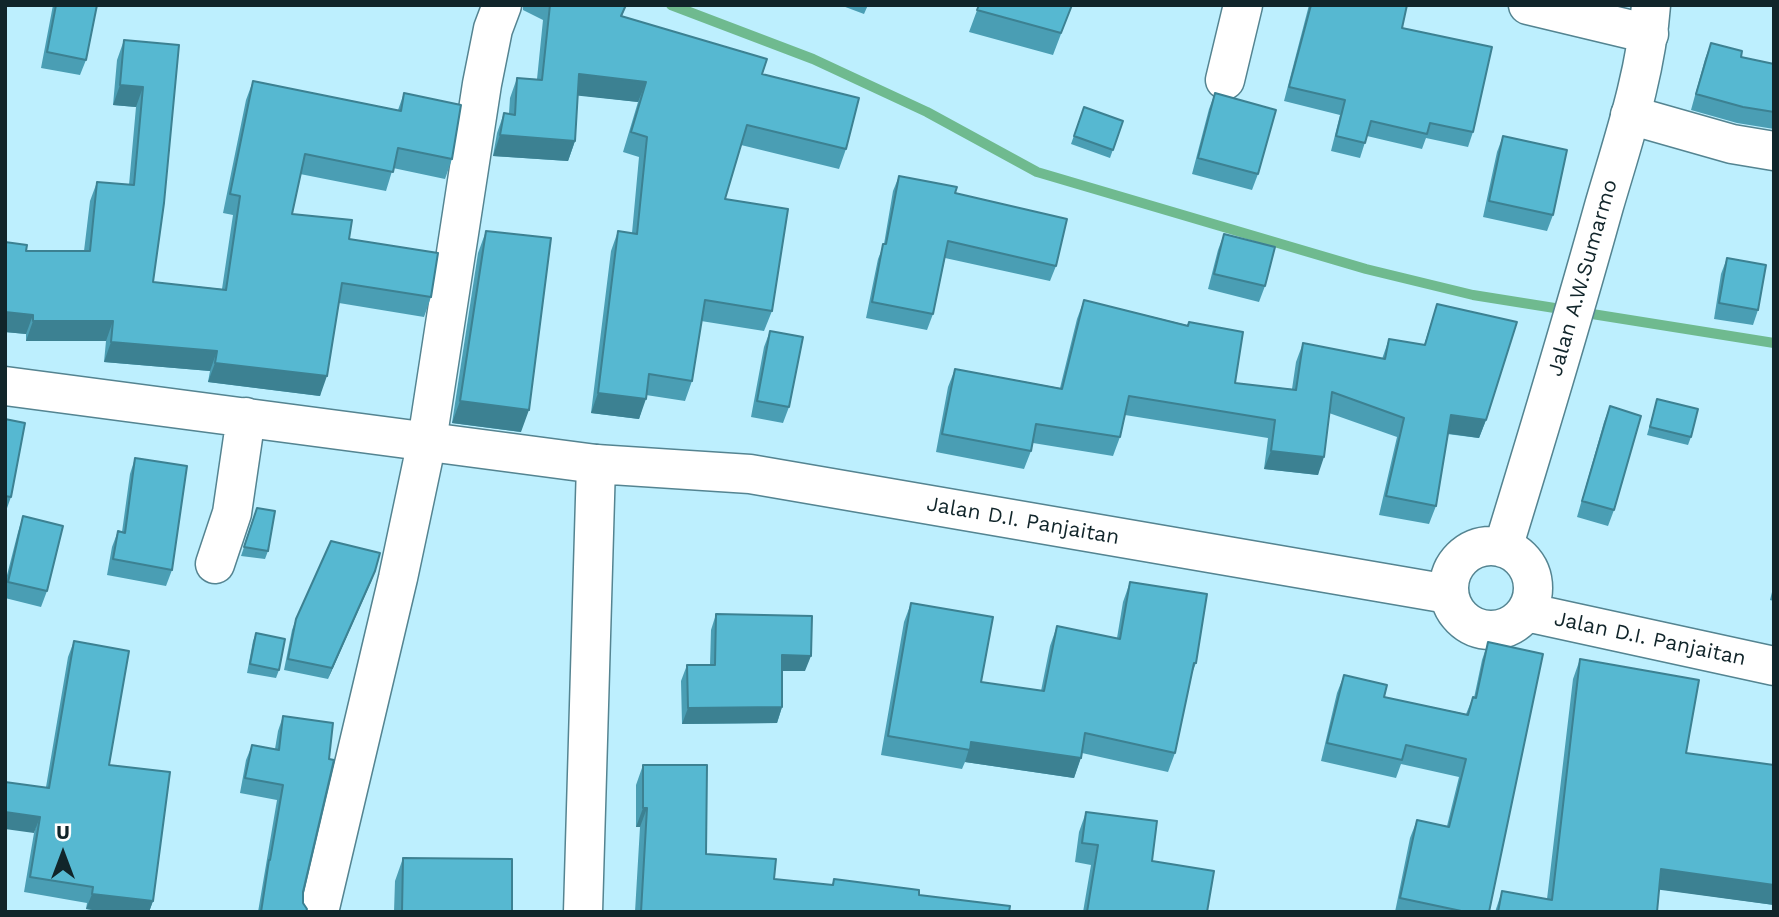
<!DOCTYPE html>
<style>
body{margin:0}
#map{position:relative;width:1779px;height:917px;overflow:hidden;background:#bdeffe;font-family:"Work Sans",sans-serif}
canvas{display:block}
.frame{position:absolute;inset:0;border:7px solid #11252a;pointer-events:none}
.north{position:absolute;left:28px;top:819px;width:70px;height:70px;-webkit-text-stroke:5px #fff;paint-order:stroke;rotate:0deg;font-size:19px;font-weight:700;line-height:28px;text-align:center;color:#11252a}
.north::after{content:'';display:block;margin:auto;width:24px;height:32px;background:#11252a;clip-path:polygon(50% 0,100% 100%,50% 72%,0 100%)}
</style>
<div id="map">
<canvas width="1779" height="917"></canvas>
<div class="frame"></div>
<div class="north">U</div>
</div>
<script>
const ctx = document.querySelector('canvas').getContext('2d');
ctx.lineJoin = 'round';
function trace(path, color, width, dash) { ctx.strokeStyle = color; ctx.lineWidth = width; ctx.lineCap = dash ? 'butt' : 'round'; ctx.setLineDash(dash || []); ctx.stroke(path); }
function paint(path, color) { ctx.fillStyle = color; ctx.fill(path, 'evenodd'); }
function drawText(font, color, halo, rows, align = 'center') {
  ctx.font = font + ' "Work Sans",sans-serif'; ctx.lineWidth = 5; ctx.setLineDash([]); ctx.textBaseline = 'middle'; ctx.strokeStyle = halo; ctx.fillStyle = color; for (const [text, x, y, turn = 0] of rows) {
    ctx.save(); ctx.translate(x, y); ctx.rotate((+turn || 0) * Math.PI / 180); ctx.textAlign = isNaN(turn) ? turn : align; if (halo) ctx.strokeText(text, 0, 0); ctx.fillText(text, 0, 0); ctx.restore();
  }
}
const stream = new Path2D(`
 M671 5 813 59 927 112 1037 172 1366 269 1473 295 1774 343`);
const minor = new Path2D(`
 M1528 5 1649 34
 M1225 80 1243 5
 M1630 115 1732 144 1774 151
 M5 386 596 464
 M215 564 232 513 246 417
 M319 912 398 578 427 441 482 84 493 29 502 5`);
const primary = new Path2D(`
 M1449 588a42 42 0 1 1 84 0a42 42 0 1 1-84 0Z
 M1503 548C1538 434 1572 321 1604 206 1623 141 1646 74 1651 5
 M1526 612 1774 666
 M583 912 596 464 750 474 1448 594`);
const wall = new Path2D(`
 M53 5H97L86 60 80 75 41 68Z
 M523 5H626L622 16 762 74 846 149 839 169 741 145 725 199 772 311 764 331 701 321 692 381 685 401 646 395 639 419 591 413 611 251 618 231 632 233 639 157 623 152 638 102 578 95 575 141 568 161 493 156 497 133 504 113H509L510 98 517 78 537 79 543 20 523 10Z
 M840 5H868L864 14Z
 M979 5H1072L1053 55 969 32Z
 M1309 5H1407L1402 28 1473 132 1468 147 1426 138 1422 149 1367 136 1360 158 1331 151 1340 115 1284 101Z
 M124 40 179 45 153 282 222 289 233 215 223 213 246 100 253 81 398 110 404 93 452 159 445 179 393 168 386 191 300 174 292 214 349 239 431 297 424 317 339 303 320 396 208 382 210 371 104 362 106 341H26V334L5 332V242L26 251H84L90 201 97 182 129 185 136 107 113 105 117 60Z
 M1711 43 1741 57 1774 64V129L1737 123 1691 110 1705 59Z
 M1215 93 1258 174 1252 190 1192 174 1209 109Z
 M1084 107 1123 121 1110 158 1071 144Z
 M1503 136 1553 215 1547 231 1483 217 1497 152Z
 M899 176 955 193 1056 266 1050 281 945 258 933 314 927 330 866 318 878 259 884 244 893 191Z
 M486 231 521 432 452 423 478 253Z
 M1224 234 1265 286 1259 302 1208 289 1218 250Z
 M1727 258 1758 310 1753 325 1714 319 1721 274Z
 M1084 300 1187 325 1189 322 1235 383 1292 389 1296 362 1303 343 1382 359 1389 339 1424 345 1437 304 1486 420 1479 438 1447 434 1436 506 1429 524 1379 515 1397 437 1329 413 1318 475 1264 469 1268 438 1125 415 1120 437 1113 456 1033 443 1031 451 1024 469 936 452 948 387 955 369 1060 388 1077 319Z
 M770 331 789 407 783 423 751 417 764 347Z
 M1657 399 1691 437 1688 445 1647 435Z
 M1610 406 1614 510 1608 526 1577 517 1604 422Z
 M5 419 11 497 6 511H5Z
 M135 458 172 570 166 586 107 575 112 547 118 531 122 532 130 474Z
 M257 508 268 551 265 559 241 556Z
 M23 516 47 591 41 607 5 598V583L18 532Z
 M375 571 328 679 284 670 292 630 296 619Z
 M1130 582 1196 663 1191 676 1175 753 1168 772 1082 753 1074 778 965 762 962 769 881 755 904 622 911 603 981 682 1041 691 1050 646 1057 626 1117 638 1123 602Z
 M1774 584V601L1770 600Z
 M716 614 805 671H782V707L777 723 682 724 681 681 687 665H710L711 630Z
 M256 633 279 670 276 678 247 673 253 641Z
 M74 641 109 765 153 901 149 912H105L86 909 87 903 24 892 34 833 46 787 68 657Z
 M1488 642 1489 912H1395L1410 838 1417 820 1447 826 1459 777 1401 764 1396 778 1321 761 1337 693 1344 675 1384 697 1466 714 1473 697 1474 698 1482 660Z
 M1580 659 1686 753 1774 765V905L1659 889 1657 912H1495L1502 891 1547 899 1573 679Z
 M283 716 303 892V903L306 912H258L277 800 240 793 246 760 252 745 275 749 278 731Z
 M643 765 706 854 774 879 832 885 834 879 1009 912H635L640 827H636V785Z
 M1086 812 1152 861 1207 912H1083L1091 865 1075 862 1079 832Z
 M403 858 512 912H394L395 881Z`);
const shadedWall = new Path2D(`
 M579 74 646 82 638 102 572 95Z
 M120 85 143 87 136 107 113 105Z
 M500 135 575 141 568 161 493 156Z
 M5 312 33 315 26 334 5 332Z
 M33 321H113L106 341H26Z
 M111 342 217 351 210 371 104 362Z
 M215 363 327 376 320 396 208 382Z
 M598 393 646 399 639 419 591 413Z
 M460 401 529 410 521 432 452 423Z
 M1451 415 1486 420 1479 438 1444 433Z
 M1271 451 1324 457 1318 475 1264 469Z
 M375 571 371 582 328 679 332 668Z
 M782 655 811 656 805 671H776Z
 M782 707 777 723 682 724 688 708Z
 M971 742 1081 758 1074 778 965 762Z
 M643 808H647L640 827H636Z
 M5 812 40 817 34 833 5 829Z
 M1661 869 1774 885V905L1654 889Z
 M92 894 153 901 149 912H105L86 909Z`);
const building = new Path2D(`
 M56 5H97L86 60 47 52Z
 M550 5H626L621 16 767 59 762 74 859 98 846 149 747 125 725 199 788 209 772 311 705 300 692 381 649 374 646 399 598 393 618 231 637 234 647 137 631 132 646 82 579 74 575 141 500 135 504 113 515 115 517 78 542 80Z
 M979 5H1072L1061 33 977 10Z
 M1311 5H1407L1402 28 1492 47 1473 132 1430 123 1427 134 1371 121 1365 143 1336 136 1345 100 1289 87Z
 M124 40 179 45 164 203 153 282 226 290 240 196 230 194 253 81 401 111 404 93 461 105 452 159 398 148 393 172 305 154 292 214 352 220 349 239 438 253 431 297 342 283 327 376 215 363 217 351 111 342 113 321H33V315L5 312V242L27 245 26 251H90L97 182 134 185 143 87 120 85Z
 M1711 43 1742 51 1741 57 1774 64V112L1743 107 1696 94Z
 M1215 93 1276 110 1258 174 1198 158Z
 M1084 107 1123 121 1113 150 1074 136Z
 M1503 136 1567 150 1553 215 1489 201Z
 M899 176 957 187 955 193 1067 219 1056 266 948 241 933 314 872 302 883 244H886Z
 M486 231 551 238 529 410 460 401Z
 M1224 234 1275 247 1265 286 1214 274Z
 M1727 258 1766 265 1758 310 1719 303Z
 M1084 300 1188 326 1189 322 1243 332 1235 383 1296 390 1303 343 1385 359 1389 339 1425 345 1437 304 1517 322 1486 420 1451 415 1436 506 1386 496 1404 418 1332 392 1324 457 1271 451 1275 420 1129 396 1120 437 1036 424 1031 451 942 434 955 369 1062 389Z
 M770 331 803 337 789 407 757 401Z
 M1657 399 1698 409 1691 437 1650 427Z
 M1610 406 1641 416 1614 510 1582 501Z
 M5 419 25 423 11 497 5 496Z
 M135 458 187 466 172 570 113 559 118 531 125 533Z
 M257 508 275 511 268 551 244 547Z
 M23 516 63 526 47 591 8 582Z
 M331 541 380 553 375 571 332 668 288 659 296 619Z
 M1130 582 1207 594 1196 663H1194L1175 753 1085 733 1081 758 971 742 970 750 888 736 911 603 993 617 981 682 1044 691 1057 626 1120 639Z
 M716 614 812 616 811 656 782 655V707L688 708 687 665H715Z
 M256 633 285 639 279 670 250 664Z
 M74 641 129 651 109 765 170 772 153 901 92 894 93 887 30 877 40 817 5 812V782L49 788Z
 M1488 642 1543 654 1489 912H1466L1400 898 1417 820 1449 827 1466 759 1406 745 1402 760 1327 743 1344 675 1387 685 1384 697 1468 715 1473 697 1476 698Z
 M1580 659 1699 680 1686 753 1774 765V885L1661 869 1657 912H1498L1502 891 1552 900Z
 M283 716 333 723 329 759 334 760 303 892V903L307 909 306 912H261L269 860H270L283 785 245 778 252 745 279 750Z
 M643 765H707L706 854 776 859 774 879 833 885 834 879 919 890V895L1010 906 1009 912H641L647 808H643Z
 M1086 812 1157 821 1152 861 1214 871 1207 912H1087L1098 845 1082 843Z
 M403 858 512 859V912H402Z`);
const streetNames = [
 ["Jalan A.W.Sumarmo",1583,278,-74],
 ["Jalan D.I. Panjaitan",1023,521,10],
 ["Jalan D.I. Panjaitan",1650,639,12]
];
trace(stream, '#6fba8f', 10);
trace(minor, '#548491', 41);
trace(primary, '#548491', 41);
trace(minor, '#fff', 38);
trace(primary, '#fff', 38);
paint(wall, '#4a9eb4');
paint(shadedWall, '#3c8192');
paint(building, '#56b8d1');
trace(building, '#3c8192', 2);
drawText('21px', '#11252a', '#fff', streetNames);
</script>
